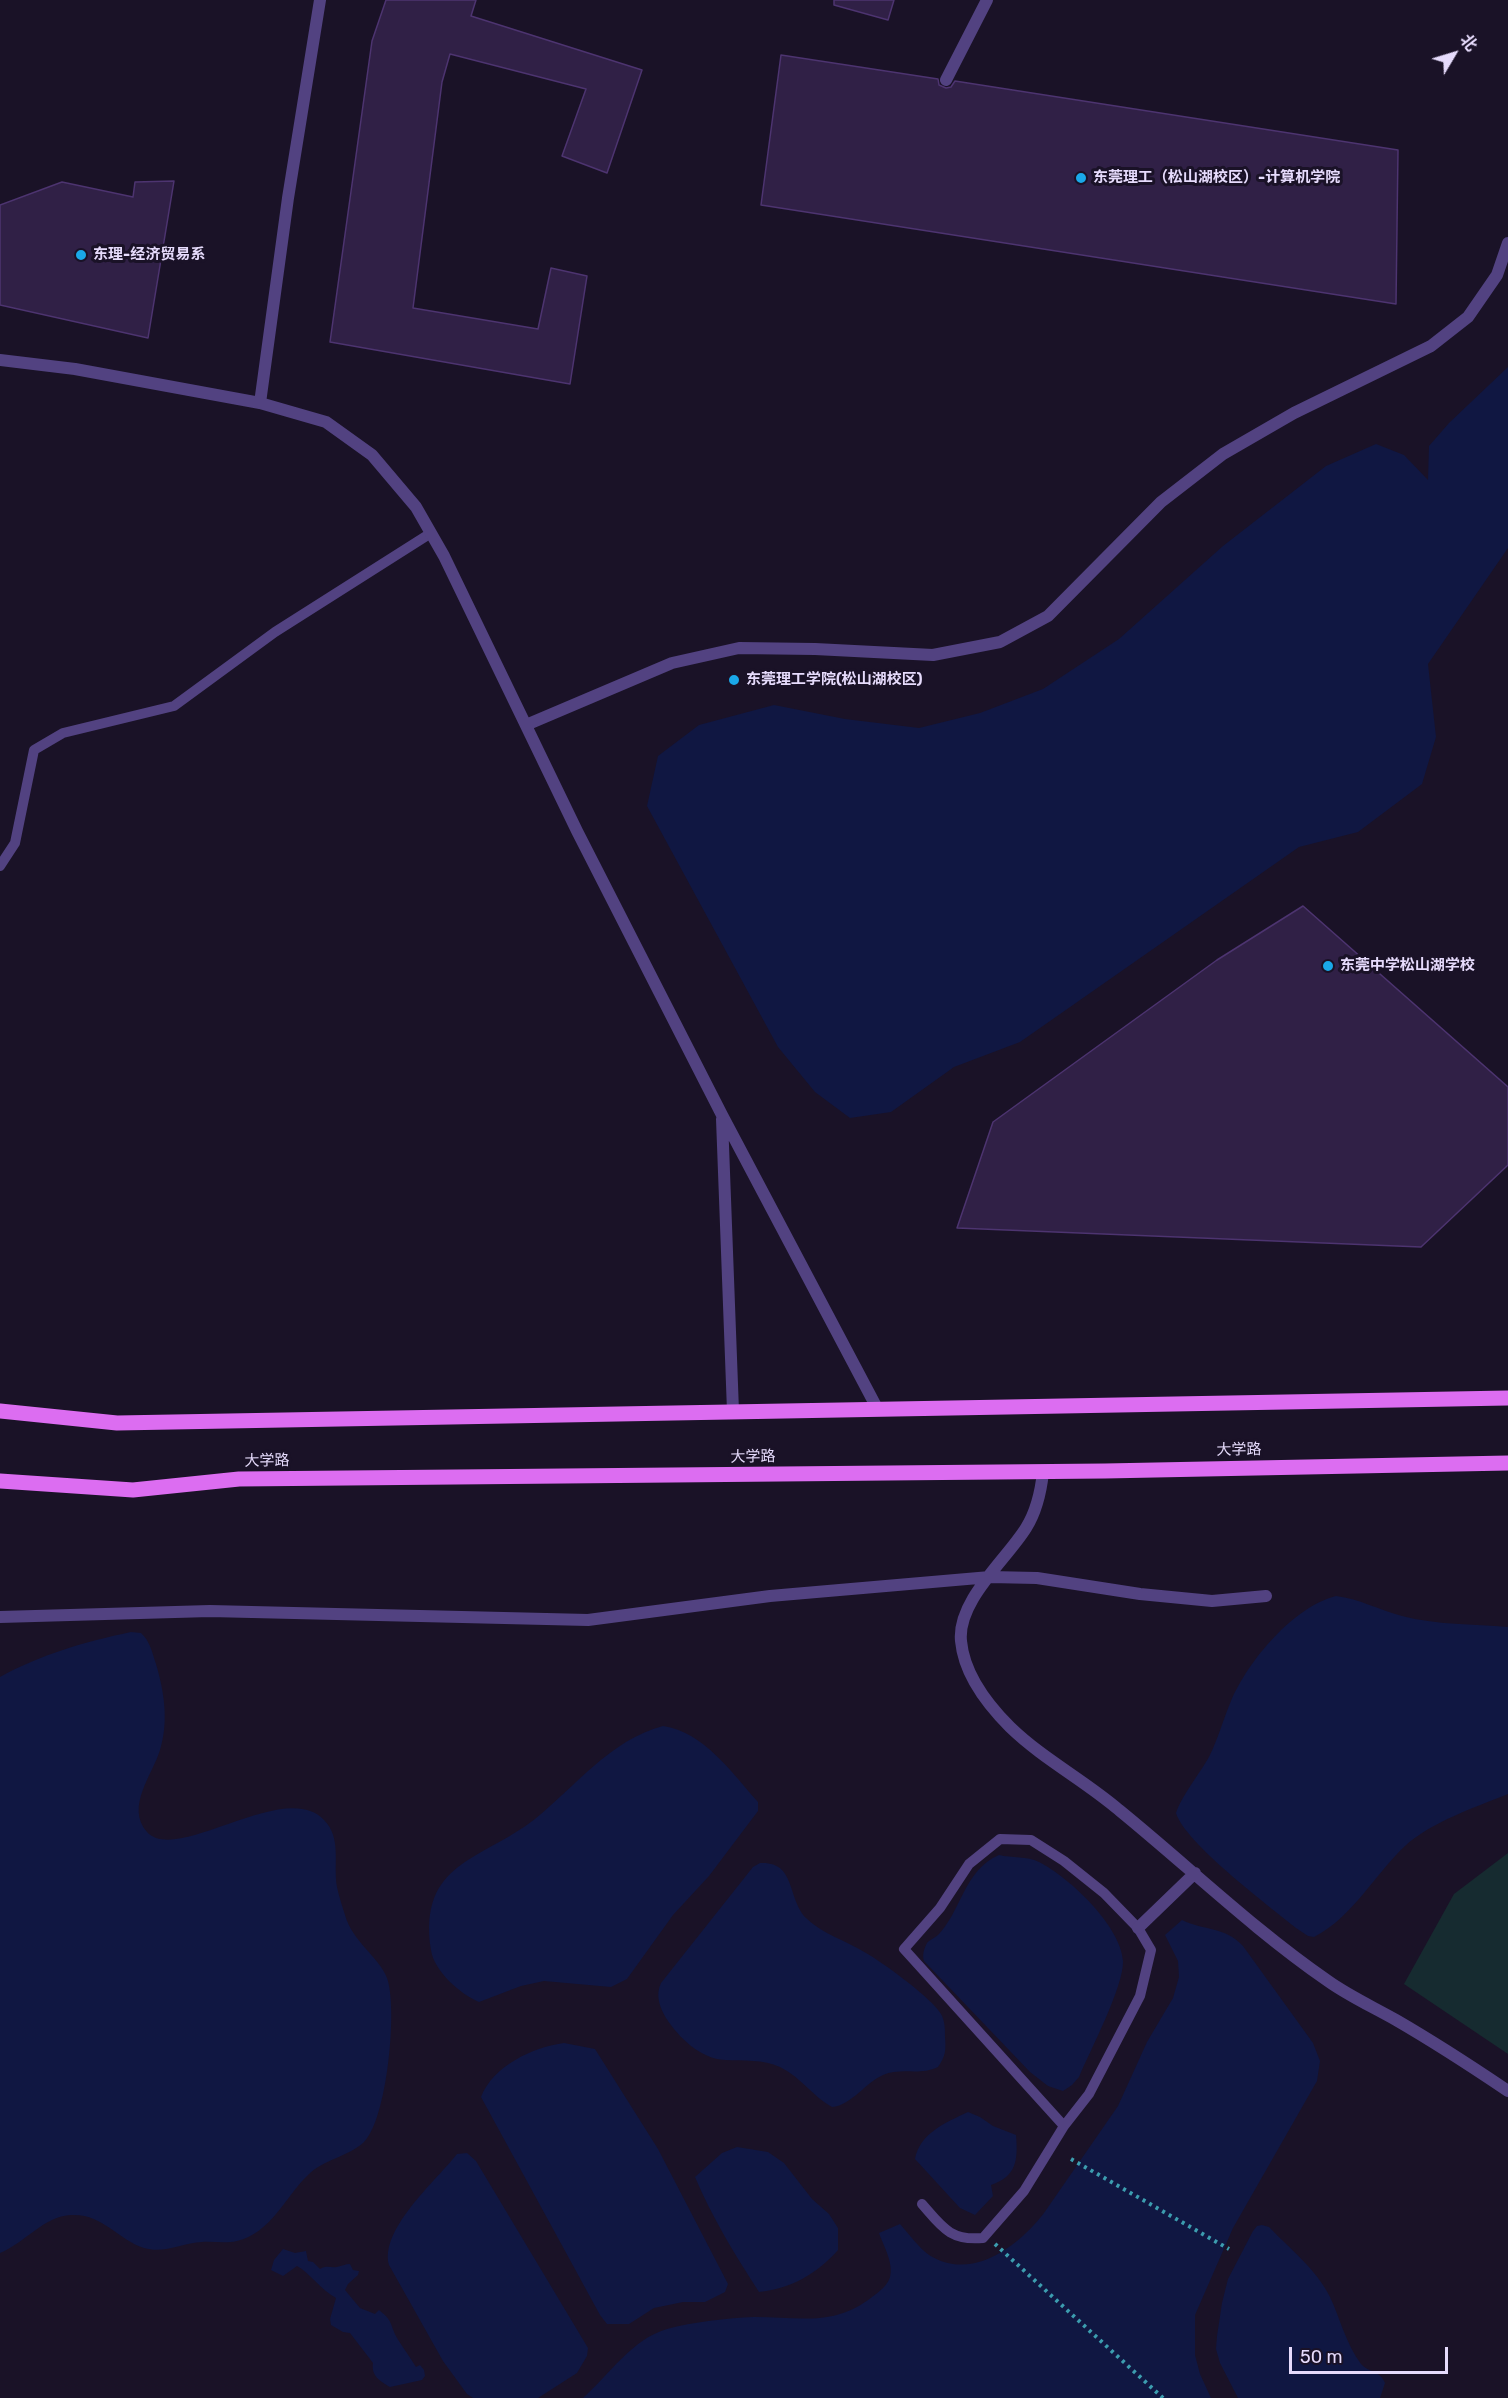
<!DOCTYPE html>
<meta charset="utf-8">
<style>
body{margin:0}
#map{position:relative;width:1508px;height:2398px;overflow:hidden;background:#1a1227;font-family:Rubik,"Noto Sans SC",sans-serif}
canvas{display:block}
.north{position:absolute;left:1424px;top:24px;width:60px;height:60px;-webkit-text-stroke:4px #1a1227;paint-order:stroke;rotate:52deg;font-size:16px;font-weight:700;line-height:24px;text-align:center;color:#e6dbfc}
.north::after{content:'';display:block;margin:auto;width:21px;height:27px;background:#e6dbfc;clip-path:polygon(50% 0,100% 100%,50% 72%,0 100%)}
.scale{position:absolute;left:1289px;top:2347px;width:159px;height:27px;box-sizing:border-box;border:3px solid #e6dbfc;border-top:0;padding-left:8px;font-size:18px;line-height:21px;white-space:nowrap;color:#e6dbfc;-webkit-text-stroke:4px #1a1227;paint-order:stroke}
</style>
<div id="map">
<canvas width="1508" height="2398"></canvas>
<div class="north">北</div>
<div class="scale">50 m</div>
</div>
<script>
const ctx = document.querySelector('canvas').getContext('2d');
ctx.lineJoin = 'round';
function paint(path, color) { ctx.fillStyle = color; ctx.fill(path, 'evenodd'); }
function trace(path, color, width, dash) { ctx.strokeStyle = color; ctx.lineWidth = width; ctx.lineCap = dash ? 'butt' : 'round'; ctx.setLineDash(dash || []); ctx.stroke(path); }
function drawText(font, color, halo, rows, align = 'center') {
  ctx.font = font + ' Rubik,"Noto Sans SC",sans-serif'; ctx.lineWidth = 6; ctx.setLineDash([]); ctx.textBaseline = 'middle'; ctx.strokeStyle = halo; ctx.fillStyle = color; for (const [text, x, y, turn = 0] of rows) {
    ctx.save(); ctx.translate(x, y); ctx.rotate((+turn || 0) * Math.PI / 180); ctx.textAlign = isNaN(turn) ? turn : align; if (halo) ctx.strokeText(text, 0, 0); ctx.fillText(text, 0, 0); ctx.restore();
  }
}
const green = new Path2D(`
 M1508 1853V2054L1404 1984 1454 1894Z`);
const water = new Path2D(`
 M1508 367V548L1428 664 1436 737 1422 784 1358 832 1299 847 1020 1042 954 1067 891 1112 850 1118 815 1092 778 1047 647 806 658 756 699 725 774 705 845 719 919 728 980 713 1043 689 1119 639 1223 546 1326 466 1376 444 1404 455 1428 480 1429 446 1449 423Z
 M1336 1596C1360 1599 1379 1610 1402 1616 1436 1625 1473 1624 1508 1627V1794C1476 1807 1431 1822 1405 1846 1374 1875 1353 1917 1314 1937L1308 1936 1296 1928C1269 1906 1185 1843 1176 1813 1181 1797 1200 1773 1209 1757 1218 1739 1223 1720 1231 1701 1248 1661 1293 1607 1336 1596Z
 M131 1632 141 1633C150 1641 152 1652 156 1664 164 1691 169 1721 160 1750 153 1774 125 1807 147 1832 177 1865 285 1778 324 1820 342 1838 333 1864 337 1887 339 1896 342 1906 345 1915 352 1941 379 1957 387 1978 398 2008 387 2120 364 2142 348 2157 324 2159 308 2175 285 2197 271 2233 237 2241 225 2244 213 2241 202 2242 182 2243 164 2254 144 2248 117 2239 102 2213 71 2215 44 2216 25 2243 0 2253V1677C42 1654 84 1642 131 1632Z
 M663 1726C704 1732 732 1773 758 1802V1811L709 1876 673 1915 627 1979 611 1987 544 1981 521 1986 479 2002C460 1994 434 1971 431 1950 418 1862 481 1861 535 1819 576 1786 610 1740 663 1726Z
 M999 1855C1012 1858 1027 1856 1039 1862 1069 1877 1121 1926 1123 1961 1124 1986 1090 2051 1079 2077L1072 2085 1063 2091 1048 2086 1030 2072 924 1961C922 1955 924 1949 927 1943 929 1940 935 1938 938 1935 961 1912 964 1870 999 1855Z
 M760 1863C796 1861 787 1898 806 1918 822 1934 847 1941 866 1953 882 1962 933 1999 941 2014 945 2021 945 2029 945 2037 946 2049 946 2056 938 2067 920 2076 901 2067 883 2075 865 2083 852 2105 832 2107 813 2097 801 2077 780 2067 763 2059 744 2061 725 2060 701 2059 679 2038 666 2018 660 2008 655 1995 661 1983L753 1867Z
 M1182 1920C1205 1931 1224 1926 1243 1946L1313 2043 1320 2061 1317 2081 1233 2228 1195 2315V2355L1200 2374 1211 2398H583C609 2375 632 2339 667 2329 692 2322 728 2318 754 2317 799 2317 834 2327 872 2297 879 2292 888 2285 890 2277 894 2263 883 2245 879 2233L900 2224C909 2234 918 2247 929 2255 971 2282 1018 2247 1044 2213L1118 2106 1147 2042 1173 1998 1179 1977 1178 1961 1165 1935Z
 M564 2043 595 2049 658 2149 728 2284 725 2292 705 2302H683L654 2308 629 2324H607L600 2315 481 2097C493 2066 533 2047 564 2043Z
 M968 2112 980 2117 993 2126 1016 2135C1018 2160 1017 2176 991 2185L993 2196 975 2215 960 2208 915 2159C920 2133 945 2123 968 2112Z
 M737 2147 768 2152 784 2163 812 2199 829 2214 838 2228V2250C817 2274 790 2289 759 2292 735 2255 712 2217 695 2177L722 2153Z
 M467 2153 476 2161 588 2348 587 2356 577 2373 538 2398H473L467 2394 443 2361 389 2265C380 2231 431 2185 452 2160L457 2154Z
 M1262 2225 1269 2227C1290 2249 1316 2269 1330 2297 1340 2318 1346 2344 1361 2364 1369 2373 1380 2370 1385 2383L1380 2398H1238L1220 2363 1216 2349 1217 2336 1222 2303 1228 2279 1253 2231 1257 2226Z
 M283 2249 295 2253 306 2251 308 2261 313 2262 320 2269C327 2265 330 2268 337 2267 342 2266 345 2264 350 2264L353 2270 359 2271 358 2275 348 2284 345 2290 360 2308 375 2314 379 2310C394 2322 389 2323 397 2338 403 2348 410 2357 416 2367L420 2365 424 2370 425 2376 422 2380 390 2387C380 2381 371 2376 373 2363L350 2333 343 2332 331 2325 330 2319 336 2298C321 2290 309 2272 297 2266L283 2276 271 2270 274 2260Z`);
const building = new Path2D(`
 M386 0H476L471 16 642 70 607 173 562 156 586 89 450 54 442 82 413 308 538 329 551 268 587 276 570 384 330 342 372 41Z
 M834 0H894L888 20 834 5Z
 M781 55 938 79 939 85 946 88 951 87 955 81 1398 150 1396 304 761 205Z
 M174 181 148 338 0 305V205L62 182 133 197 135 182Z
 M1303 906 1508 1087V1165L1421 1247 957 1228 993 1122 1217 960Z`);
const path = new Path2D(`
 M1071 2159 1229 2249
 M995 2244 1163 2398`);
const service = new Path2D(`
 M0 866 15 843 34 750 63 733 174 706 275 632 431 533
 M922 2204C942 2227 950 2241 983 2238L1024 2191 1064 2126 1089 2094 1140 1996 1151 1950 1138 1928 1104 1893 1064 1861 1031 1840 1000 1839 969 1864 940 1908 904 1949 1064 2126`);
const minor = new Path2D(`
 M946 80 987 0
 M0 360 75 369 260 403 326 422 372 455 416 507 444 556 577 831 722 1115 877 1408
 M260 403 288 198 320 0
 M526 725 672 663 739 648 815 649 933 655 1000 642 1048 616 1161 502 1223 454 1294 413 1431 346 1468 317 1497 275 1508 243
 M722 1119 733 1411
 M1043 1472C1041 1491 1036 1512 1026 1528 1006 1560 957 1601 961 1641 964 1674 987 1704 1010 1727 1043 1759 1084 1780 1119 1810 1189 1867 1254 1930 1328 1981 1349 1996 1373 2007 1396 2020 1434 2042 1471 2066 1508 2091
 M0 1617 210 1611 588 1620 770 1596 990 1577 1037 1578 1140 1594 1212 1601 1266 1596
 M1138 1928 1195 1873`);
const primary = new Path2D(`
 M0 1411 117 1423 1508 1398
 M0 1481 133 1490 239 1479 1105 1471 1508 1463`);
const markers = [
 [1081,178,6,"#1aa8e9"],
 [81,255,6,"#1aa8e9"],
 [734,680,6,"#1aa8e9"],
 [1328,966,6,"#1aa8e9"]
];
const poiNames = [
 ["东莞理工（松山湖校区）-计算机学院",1093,178],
 ["东理-经济贸易系",93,255],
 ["东莞理工学院(松山湖校区)",746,680],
 ["东莞中学松山湖学校",1340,966]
];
const streetNames = [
 ["大学路",1239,1450,-1],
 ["大学路",753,1457,-1],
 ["大学路",267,1461,-1]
];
paint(green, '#162b30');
paint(water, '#101742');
paint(building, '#302046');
trace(building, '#4d3470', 1.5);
trace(path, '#3c9daf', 4, [3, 4.5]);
trace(service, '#524281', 10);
trace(minor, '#524281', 12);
trace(primary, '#dc6df1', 15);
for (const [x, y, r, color] of markers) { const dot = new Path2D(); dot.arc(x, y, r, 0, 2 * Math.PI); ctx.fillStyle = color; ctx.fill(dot); trace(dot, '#1a1227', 2); }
drawText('bold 15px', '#e6dbfc', '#1a1227', poiNames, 'left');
drawText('15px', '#e6dbfc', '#1a1227', streetNames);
</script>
